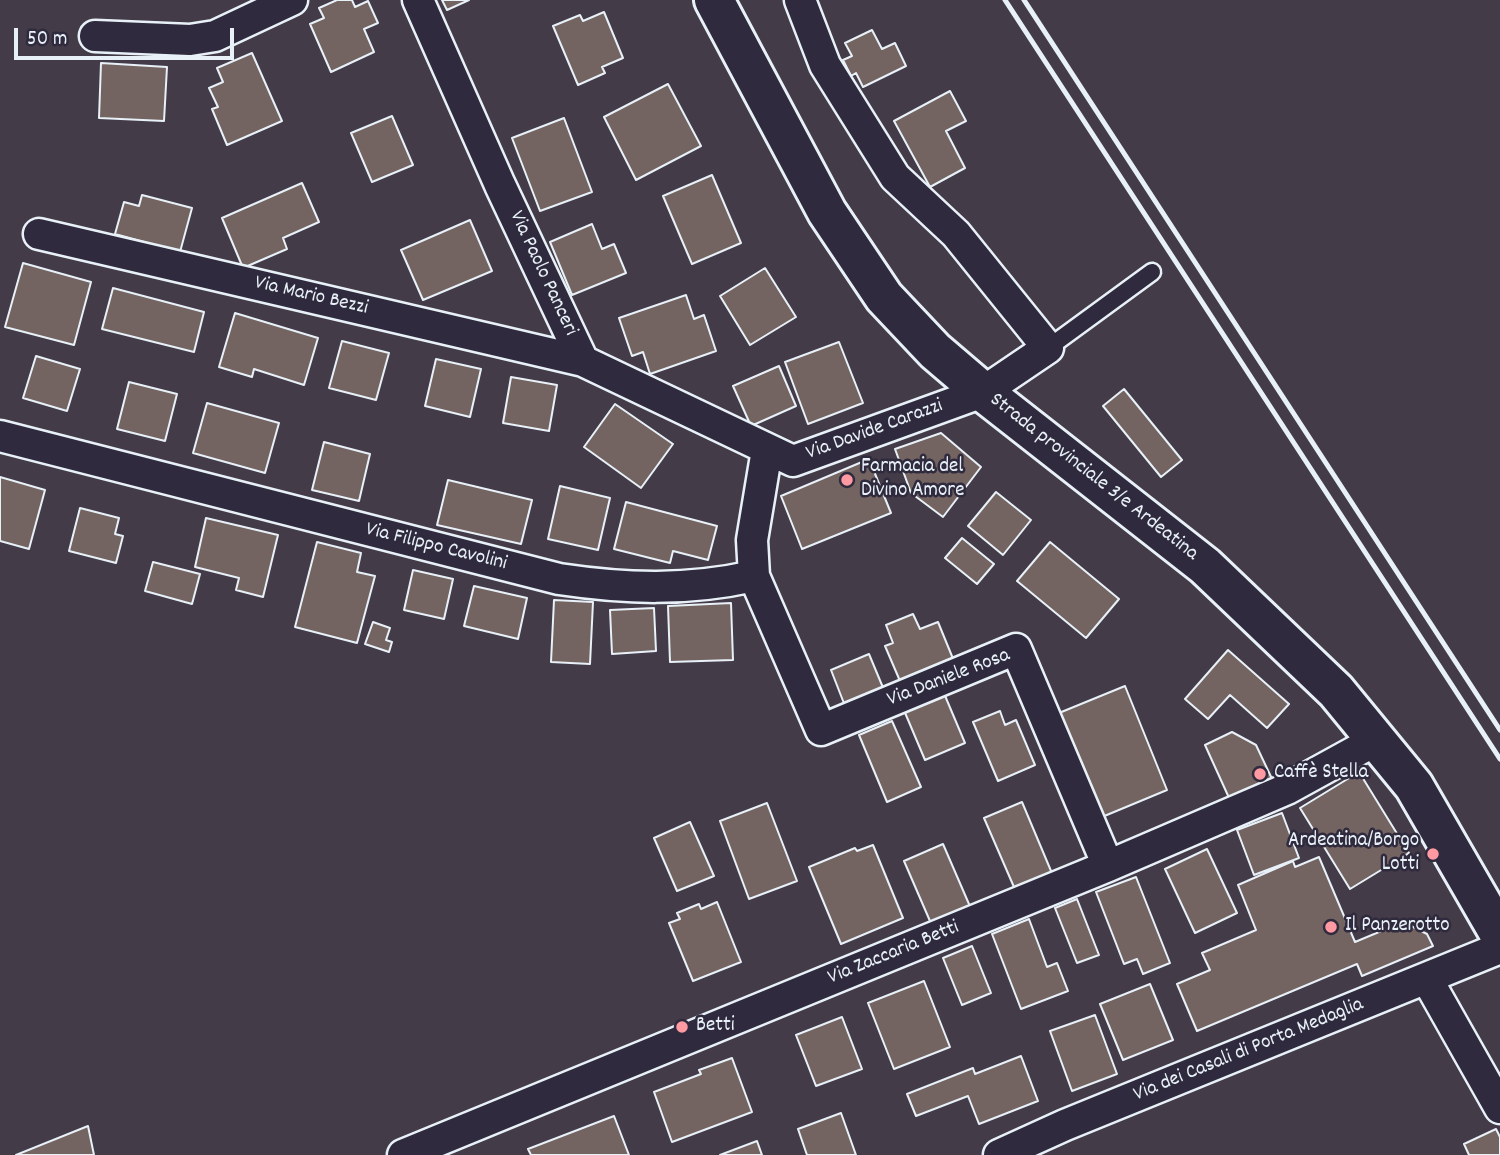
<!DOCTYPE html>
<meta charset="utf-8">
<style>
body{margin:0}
#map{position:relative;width:1500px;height:1155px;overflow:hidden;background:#443b48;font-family:Dekko,sans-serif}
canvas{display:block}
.scale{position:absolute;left:14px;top:28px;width:220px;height:32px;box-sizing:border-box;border:4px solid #e8f1f8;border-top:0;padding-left:9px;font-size:21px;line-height:24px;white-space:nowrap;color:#e8f1f8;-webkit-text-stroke:5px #2f2a3d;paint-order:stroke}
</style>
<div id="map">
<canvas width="1500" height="1155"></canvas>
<div class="scale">50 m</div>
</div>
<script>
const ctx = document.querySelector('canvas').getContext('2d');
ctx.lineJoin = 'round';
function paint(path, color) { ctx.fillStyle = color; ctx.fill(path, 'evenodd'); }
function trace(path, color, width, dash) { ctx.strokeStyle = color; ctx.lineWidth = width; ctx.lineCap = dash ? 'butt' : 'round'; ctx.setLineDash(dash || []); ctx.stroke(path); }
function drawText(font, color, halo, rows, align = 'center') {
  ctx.font = font + ' Dekko,sans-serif'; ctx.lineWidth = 5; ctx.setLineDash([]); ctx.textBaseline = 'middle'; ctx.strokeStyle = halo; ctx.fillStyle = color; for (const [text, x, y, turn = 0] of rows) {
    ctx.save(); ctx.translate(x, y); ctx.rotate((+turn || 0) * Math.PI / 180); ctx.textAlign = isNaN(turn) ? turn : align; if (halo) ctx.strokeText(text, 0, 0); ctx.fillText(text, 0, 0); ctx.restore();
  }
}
const building = new Path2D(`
 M337 0H352L355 7 368 1 378 23 364 29 374 52 331 72 310 24 324 18 319 8Z
 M442 0H469L447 10Z
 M604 12 623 58 602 67 605 73 578 85 553 26 580 15 583 21Z
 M872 30 882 49 895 43 906 66 863 87 856 73 851 76 843 60 852 56 845 43Z
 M252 53 282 121 227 145 212 109 218 107 209 88 223 82 217 68Z
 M101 63 167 67 164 121 99 118Z
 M668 84 701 146 636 180 604 117Z
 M950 91 966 121 946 131 965 168 930 187 894 121Z
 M392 116 413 165 372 182 351 133Z
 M564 118 592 192 540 211 512 138Z
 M712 175 741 243 692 264 663 196Z
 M302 183 319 222 283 238 287 249 243 268 222 218Z
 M142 195 192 208 180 252 115 234 124 202 139 206Z
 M470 220 492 271 423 300 401 250Z
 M592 224 602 249 614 244 626 273 572 295 550 242Z
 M23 263 91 282 74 345 5 327Z
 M765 268 796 317 750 345 720 296Z
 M113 288 204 312 194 352 102 329Z
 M686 295 694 319 704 315 716 351 650 374 643 352 632 356 619 318Z
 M235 313 318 338 304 385 254 369 252 377 219 367Z
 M342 341 389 353 376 400 329 388Z
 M839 342 863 403 808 424 785 362Z
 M36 356 80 369 67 411 23 398Z
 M436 359 481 369 470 417 425 406Z
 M779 366 796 406 751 426 733 386Z
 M511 377 557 385 549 431 503 423Z
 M129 382 177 394 165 441 117 429Z
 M1124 389 1182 460 1161 477 1103 406Z
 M207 403 279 423 265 473 193 453Z
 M615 404 673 444 641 488 584 447Z
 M941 433 981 467 943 517 911 493 895 449Z
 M324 442 370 454 359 501 312 490Z
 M869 459 891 513 802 549 781 496Z
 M0 477 45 490 29 549 0 541Z
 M448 480 532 500 521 544 437 525Z
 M560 486 610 498 598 550 548 539Z
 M996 492 1031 520 1003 555 968 526Z
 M626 502 717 526 708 560 673 551 670 563 614 549Z
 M80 508 119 518 115 534 123 536 116 563 69 551Z
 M206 518 278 535 263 597 236 590 239 578 195 567Z
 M962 538 994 564 977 584 945 558Z
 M317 542 361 553 357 572 375 576 357 643 295 627Z
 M1050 542 1119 599 1086 638 1017 581Z
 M153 562 200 574 192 604 145 591Z
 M413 570 453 579 444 619 404 610Z
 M474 586 527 598 518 639 464 626Z
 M554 600 593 602 590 664 551 662Z
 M731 603 733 660 670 662 668 606Z
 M654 608 656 651 612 654 610 610Z
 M913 614 920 629 938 622 956 666 903 688 885 646 893 643 886 625Z
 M373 622 390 628 386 640 392 642 389 652 365 644Z
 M1228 650 1289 704 1267 728 1230 695 1208 719 1185 699Z
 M869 654 884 690 845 706 831 670Z
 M1125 686 1167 790 1102 817 1059 713Z
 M943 691 965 743 925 760 903 708Z
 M1000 711 1005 725 1016 720 1035 765 998 781 973 722Z
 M892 721 921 787 887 802 859 735Z
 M1232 732 1256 745 1273 781 1230 800 1205 745Z
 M1359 772 1409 853 1350 889 1300 808Z
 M1022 802 1054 878 1017 894 984 818Z
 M767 803 797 881 749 899 720 821Z
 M1282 813 1299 858 1254 875 1237 830Z
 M690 822 714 876 677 891 654 838Z
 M943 844 972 911 933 928 904 861Z
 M873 845 903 918 841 944 809 867 855 848 857 851Z
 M1207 849 1237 913 1195 933 1165 869Z
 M1319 857 1355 942 1403 922 1427 934 1433 946 1362 976 1357 964 1197 1031 1177 984 1210 970 1202 953 1256 930 1238 885 1293 861 1295 867Z
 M1136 877 1170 963 1143 974 1137 959 1124 964 1096 892Z
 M1077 899 1099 955 1077 963 1055 908Z
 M717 902 741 962 693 981 669 923 680 919 677 913 699 904 701 909Z
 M1029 919 1047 967 1057 963 1068 991 1021 1009 992 934Z
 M972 946 991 993 962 1005 943 958Z
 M924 981 950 1047 894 1069 868 1003Z
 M1150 984 1173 1040 1123 1060 1100 1004Z
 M1095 1015 1117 1074 1072 1091 1050 1031Z
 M842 1017 862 1069 816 1086 796 1035Z
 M1021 1056 1038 1101 979 1124 968 1096 916 1116 907 1094 973 1068 975 1074Z
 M732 1058 752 1112 672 1142 654 1092 701 1074 699 1070Z
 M841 1113 856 1155H807L798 1129Z
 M614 1116 629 1155H531L528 1149Z
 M88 1126 94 1155H16Z
 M1496 1129 1500 1137V1155H1469L1464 1144Z
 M757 1141 762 1155H720Z`);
const lane = new Path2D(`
 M1048 348 1152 272`);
const street = new Path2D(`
 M418 0 500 185 583 361 793 461 983 392 1048 348 956 234 895 177 825 65 800 0
 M95 36 190 40 215 36 292 0
 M39 234 583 361
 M0 436 559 579C626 589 687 591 754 576L752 540 767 450
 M754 576 821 730 1016 649 1108 866
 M1427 979 1500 1108
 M403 1155 1108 866 1287 789 1378 739
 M999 1155 1065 1125 1500 948`);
const secondary = new Path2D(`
 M714 0 827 212 884 297 935 351 983 392 1205 566 1336 691 1414 786 1500 935`);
const rail = new Path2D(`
 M1005 0 1500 759
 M1024 0 1500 730`);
const markers = [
 [847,480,7,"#ff9aa2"],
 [1260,774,7,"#ff9aa2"],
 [1433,854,7,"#ff9aa2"],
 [1331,927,7,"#ff9aa2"],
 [682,1027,7,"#ff9aa2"]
];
const streetNames = [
 ["Via Paolo Panceri",542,274,65],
 ["Via Mario Bezzi",311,297,13],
 ["Via Davide Carazzi",875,431,-20],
 ["Strada provinciale 3/e Ardeatina",1093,478,38],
 ["Via Filippo Cavolini",436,548,14],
 ["Via Daniele Rosa",949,679,-21],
 ["Via Zaccaria Betti",894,954,-22],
 ["Via dei Casali di Porta Medaglia",1249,1051,-22]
];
const poiNames = [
 ["Farmacia del",861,468],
 ["Divino Amore",861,492],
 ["Caffè Stella",1274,774],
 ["Ardeatina/Borgo",1419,842,"right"],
 ["Lotti",1419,866,"right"],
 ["Il Panzerotto",1345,927],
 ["Betti",696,1027]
];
paint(building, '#746461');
trace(building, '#e8f1f8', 2);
trace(lane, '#e8f1f8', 21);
trace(street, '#e8f1f8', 35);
trace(secondary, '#e8f1f8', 44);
trace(lane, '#2f2a3d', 16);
trace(street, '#2f2a3d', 30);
trace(secondary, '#2f2a3d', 38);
trace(rail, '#e8f1f8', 5);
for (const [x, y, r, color] of markers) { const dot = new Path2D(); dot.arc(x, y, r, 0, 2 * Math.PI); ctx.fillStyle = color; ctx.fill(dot); trace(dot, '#2f2a3d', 2.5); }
drawText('21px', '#e8f1f8', '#2f2a3d', streetNames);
drawText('21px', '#e8f1f8', '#2f2a3d', poiNames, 'left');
</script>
